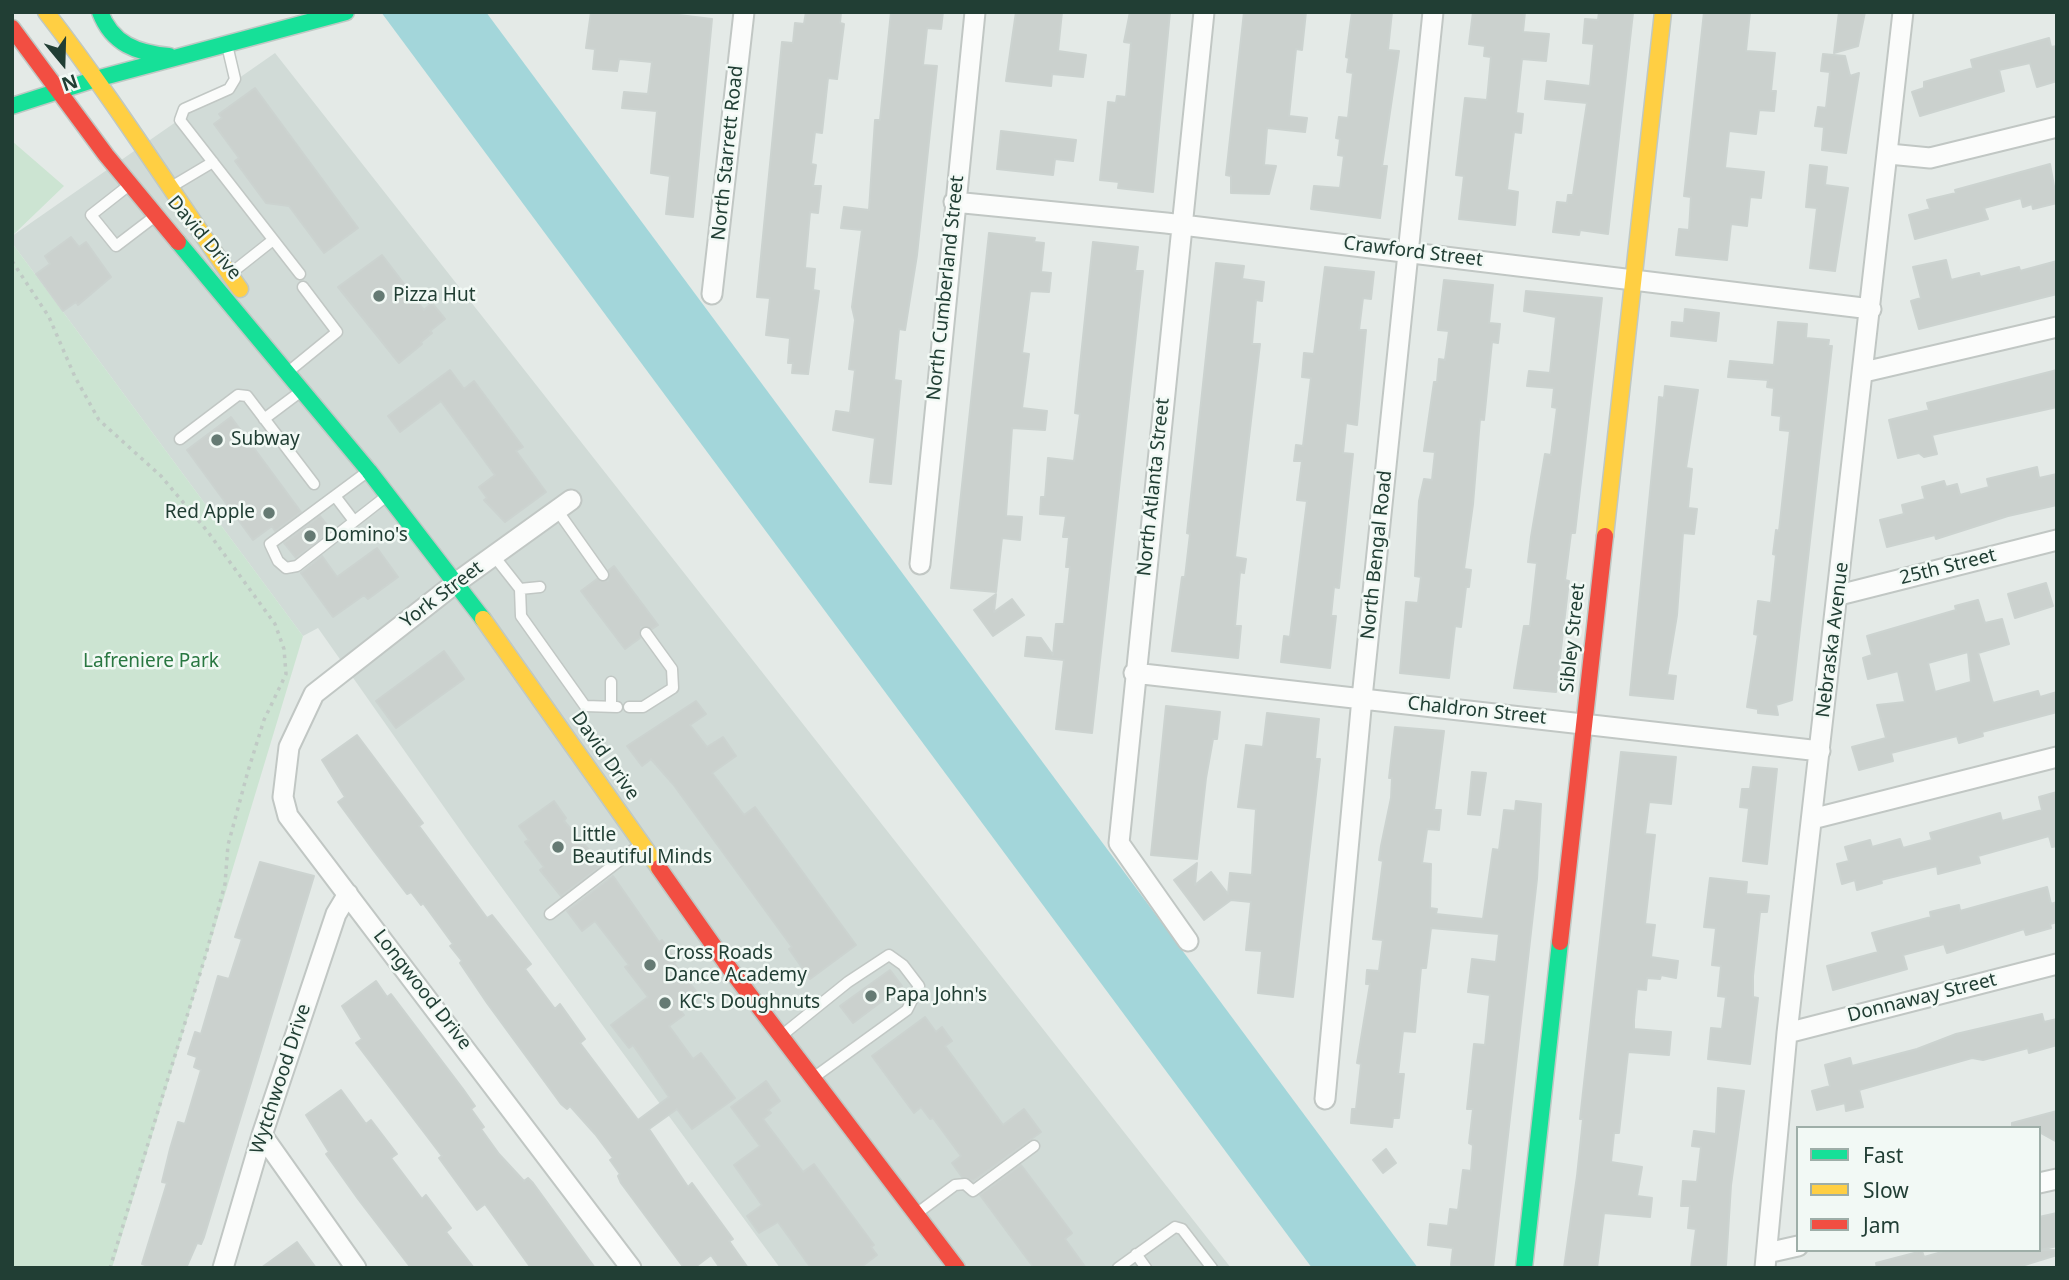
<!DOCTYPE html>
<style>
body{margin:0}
#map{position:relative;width:2069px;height:1280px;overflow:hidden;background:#e4eae7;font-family:"Noto Sans",sans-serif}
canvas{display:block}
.frame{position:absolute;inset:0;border:14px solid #213e34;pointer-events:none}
.legend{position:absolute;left:1796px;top:1126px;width:245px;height:126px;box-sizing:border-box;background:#f2f9f5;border:2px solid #9eaea8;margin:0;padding:9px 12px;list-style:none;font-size:21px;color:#213e34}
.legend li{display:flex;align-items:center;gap:14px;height:35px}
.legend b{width:35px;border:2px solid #9eaea8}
.north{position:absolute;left:28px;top:28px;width:70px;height:70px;-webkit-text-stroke:5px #f2f9f5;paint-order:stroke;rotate:161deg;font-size:19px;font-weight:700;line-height:28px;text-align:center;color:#213e34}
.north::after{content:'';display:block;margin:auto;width:24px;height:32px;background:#213e34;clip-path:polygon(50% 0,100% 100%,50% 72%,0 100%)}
</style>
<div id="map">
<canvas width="2069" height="1280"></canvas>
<div class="frame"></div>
<ul class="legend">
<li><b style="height:9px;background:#16e098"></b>Fast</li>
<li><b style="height:9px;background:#ffcf43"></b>Slow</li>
<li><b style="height:9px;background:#f24e42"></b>Jam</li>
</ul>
<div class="north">N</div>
</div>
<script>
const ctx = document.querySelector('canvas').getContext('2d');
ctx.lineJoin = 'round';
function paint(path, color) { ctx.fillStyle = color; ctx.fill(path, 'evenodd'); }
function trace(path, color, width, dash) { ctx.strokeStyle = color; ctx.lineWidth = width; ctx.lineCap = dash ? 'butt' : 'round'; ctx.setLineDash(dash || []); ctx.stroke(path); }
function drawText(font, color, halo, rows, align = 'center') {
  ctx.font = font + ' "Noto Sans",sans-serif'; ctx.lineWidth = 5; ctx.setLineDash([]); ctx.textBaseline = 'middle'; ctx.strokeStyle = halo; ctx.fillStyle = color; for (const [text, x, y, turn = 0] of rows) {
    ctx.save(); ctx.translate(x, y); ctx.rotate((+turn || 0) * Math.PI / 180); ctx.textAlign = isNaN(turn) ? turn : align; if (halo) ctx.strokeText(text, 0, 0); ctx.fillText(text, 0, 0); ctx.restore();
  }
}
const built = new Path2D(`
 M275 53 1231 1268H780L470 844 318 628 303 636 12 243V236Z`);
const green = new Path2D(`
 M12 141 64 186 12 236Z
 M12 243 303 636 112 1268H12Z`);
const water = new Path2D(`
 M381 12H486L1418 1268H1312Z`);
const building = new Path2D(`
 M591 12H654L712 19 693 217 666 214 670 176 651 173 657 111 622 108 624 92 648 94 652 62 619 59 617 71 593 69 595 49 586 48Z
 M806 12H841L840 23 844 24 837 79 828 78 822 133 815 132 811 164 816 165 813 186H821L818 213 810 212 805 268 815 269 813 290 819 291 808 374 792 373 793 363H788L790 338 766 335 770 298 757 297 782 42 793 43 795 23 804 24Z
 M891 12H943L941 29 927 28 923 65 937 66 917 255 905 330 899 329 894 380 901 381 891 484 870 482 875 438 833 430 836 411 850 413 855 370 849 369 855 320 852 307 862 230 841 228 844 207 869 210 875 120H880Z
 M1016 12H1062L1058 51 1086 55 1083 77 1052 74 1051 86 1006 81Z
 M1130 12H1170L1153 192 1118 188 1119 182 1100 180 1108 102 1116 103 1117 96 1126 97 1131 43 1124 42Z
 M1244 12H1306L1302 50 1296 49 1289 116 1307 118 1305 132 1267 128 1264 165 1276 166 1269 194 1231 193V176L1226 175Z
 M1352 12H1392L1388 50 1399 51 1382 166H1387L1380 218 1311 209 1314 186 1340 188 1344 156 1338 155 1340 139 1336 138 1339 117 1348 118 1353 73 1347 72 1349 58 1346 57Z
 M1473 12H1525L1523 32 1549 34 1546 61 1522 59 1516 113 1523 114 1521 133 1514 132 1507 190 1518 192 1515 225 1459 219 1464 176 1456 175 1465 98 1487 100 1491 57 1484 56 1485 46 1469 44Z
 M1599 12 1633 13 1608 234 1580 230 1579 235 1553 232 1557 202 1567 203 1568 195H1573L1587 103 1545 99 1547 81 1590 86 1594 44 1583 43 1585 19 1598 20Z
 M1704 12H1750L1746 51 1775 53 1771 91H1776L1774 111 1759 110 1756 134 1729 131 1725 168 1764 172 1761 198 1750 197 1747 226 1731 224 1727 260 1676 255 1679 229 1689 230 1691 197 1684 196Z
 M1839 12H1865L1858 46 1834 53Z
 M2049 38 2051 47 2057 46V81L2037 87 2030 63 1999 70 2004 91 1920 116 1912 92 1924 88V82L1973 68 1971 60Z
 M1823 54 1845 56 1850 76 1859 73 1846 153 1822 150 1824 127 1815 126 1818 107 1826 108 1830 72 1821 71Z
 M255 88 358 228 324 253 289 206 266 203 235 161 239 158 214 124 222 118 219 114Z
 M1001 131 1076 140 1073 161 1055 159 1053 175 997 169Z
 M2050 164 2057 203 2033 209 2032 204 2023 207 2021 198 1984 208 1988 219 1915 239 1909 215 1930 209 1927 200 1956 193 1955 190Z
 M1810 165 1827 167 1825 185 1848 188 1835 271 1810 268 1817 208 1806 207Z
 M989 233 1035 238 1034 242 1044 243 1041 272 1051 273 1049 292 1030 291 1022 353 1029 354 1022 408 1047 411 1045 430 1012 428 1006 516 1022 517 1020 540 1002 538 996 592 951 588Z
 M71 237 79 247 86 242 111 277 78 305 76 302 63 311 36 274 50 264 45 256Z
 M1093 242 1138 247 1135 271H1143L1092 733 1056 729 1064 660 1025 656 1027 637 1041 638 1053 655 1056 624H1064L1070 567H1066L1069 537H1063L1066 516 1040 514 1041 497H1045L1048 458 1074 461 1080 414 1075 413Z
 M382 255 424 310 432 303 445 319 430 331 432 333 421 342 422 344 399 363 338 287Z
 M1946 260 1951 280 1979 273 1980 277 2019 267 2020 271 2057 261V294L1919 329 1911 301 1921 298 1913 267Z
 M1216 263 1244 266 1242 279 1264 282 1262 301 1256 300 1252 344H1260L1235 557 1246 559 1244 573 1240 572 1235 626H1241L1238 658 1172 651 1182 577H1185L1190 534 1187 533Z
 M1325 267 1374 272 1371 299 1363 298 1359 330H1366L1357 425 1346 423 1343 453 1353 454 1339 588 1334 587 1331 616H1336L1330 668 1281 662 1284 636 1290 637 1307 501 1297 500 1302 461H1294L1296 445 1303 446 1311 378 1302 377 1304 353 1314 354Z
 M1444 280 1493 285 1489 323 1500 324 1498 343 1492 342 1484 420 1480 419 1473 504 1464 569 1471 570 1469 587H1466L1461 627 1455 626 1449 678 1400 673 1406 602 1418 603 1421 577 1415 576 1419 501 1424 479 1432 480 1435 452 1424 451 1434 382H1437L1439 359 1445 360 1449 331 1438 330Z
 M1526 291 1602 298 1575 533H1571L1565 580 1569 581 1556 692 1514 688 1524 626H1530L1537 563 1528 562 1531 537 1545 454 1551 455 1557 408 1552 407 1554 388 1527 386 1529 371 1550 373 1556 317 1524 311Z
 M1685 309 1719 313 1716 341 1671 336 1672 322 1684 323Z
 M1778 322 1807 324 1806 338 1829 340 1828 346H1832L1792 700 1776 705 1778 715 1758 713V709L1747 707 1758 635 1754 634 1758 601 1771 603 1776 555 1773 554 1776 530 1779 531 1790 431 1780 430 1781 416 1772 415 1774 388 1767 387 1768 380 1728 377 1730 361 1774 365Z
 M450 370 464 389 474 381 523 447 516 451 546 492 505 522 484 500 487 498 479 487 495 475 441 401 400 432 388 416Z
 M2057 370V407L1932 435 1937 454 1924 457 1919 453 1898 458 1889 420 1929 410 1927 403Z
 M1665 386 1698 390 1686 468 1692 469 1688 508 1697 509 1694 534 1683 533 1677 615 1667 675 1676 676 1673 699 1630 695 1657 421 1659 397 1664 398Z
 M231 417 301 512 275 531 272 526 253 540 187 450Z
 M2037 467 2039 478 2057 474V505L2008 516 1936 539 1935 535 1887 547 1880 520 1904 514 1902 505 1925 499 1922 487 1944 481 1946 487 1957 484 1960 495 1989 487 1987 479Z
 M320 516 331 530 296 558 284 543Z
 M377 548 398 577 368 599 364 595 333 617 301 573 322 556 337 577Z
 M614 566 658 625 652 629 641 627 640 638 625 649 581 591 597 579 608 581 609 570Z
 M2046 583 2053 606 2015 618 2008 594Z
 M996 594 994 612 1012 599 1024 615 993 636 974 610Z
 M1978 600 1985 623 2002 619 2009 644 1978 653 1993 703 2038 691 2040 697 2057 692V712L1982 732 1983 736 1959 743 1957 736 1891 753 1893 761 1859 770 1852 747 1886 738 1877 705 1905 702 1898 671 1868 679 1863 658 1872 655 1867 636 1956 610 1955 606ZM1968 652 1971 682 1935 692 1928 663Z
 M444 651 464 679 396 728 376 701Z
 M696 701 706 714 690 725 707 747 723 737 736 756 712 773 744 815 755 807 856 945 810 979 789 949 792 947 673 784 651 759 642 766 627 746Z
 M1166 706 1220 712 1217 739H1213L1206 778 1197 859 1151 855Z
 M1267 713 1319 719 1315 759H1320L1293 997 1258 993 1262 951 1246 950 1251 902 1231 900 1204 920 1174 880 1197 863 1195 885 1211 872 1228 894 1230 873 1252 875 1256 809 1238 807 1246 745 1263 747Z
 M1395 727 1444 731 1434 810H1441L1439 830 1427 829 1422 863 1431 864 1430 908 1437 909 1436 914 1483 919 1493 849 1499 850 1504 810 1515 811 1516 801 1541 804 1537 879 1493 1268 1451 1265 1453 1248 1428 1245 1430 1224 1448 1226 1450 1209 1458 1210 1463 1170 1471 1171 1473 1145 1469 1143 1473 1109H1467L1474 1044 1485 1045 1490 995 1468 992 1472 959 1496 962 1499 934 1431 928 1426 968H1421L1415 1032 1403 1031 1398 1074H1404L1399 1118H1393L1392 1127 1351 1123 1352 1109H1356L1361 1064 1357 1063 1370 984H1366L1367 970 1379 971 1383 940 1373 939 1383 861 1379 860 1381 846 1391 798 1392 778H1389Z
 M357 735 423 823 419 826 487 918 492 915 531 964 525 969 555 1009 560 1004 585 1039 580 1043 638 1120 669 1097 633 1045 629 1048 611 1025 648 997 625 967 629 965 595 921 582 931 567 911 613 876 659 942 662 940 677 961 674 963 699 995 680 1010 684 1015 669 1026 693 1059 701 1053 735 1098 692 1129 677 1109 649 1129 688 1187 692 1183 733 1239 729 1241 748 1268H720L711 1255 694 1268H684L621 1183 618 1176 620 1174 610 1160 613 1158 595 1134 570 1106 567 1109 561 1104 487 1003 460 963 462 961 450 946 453 944 423 903 421 905 411 892 407 894 374 851 338 802 345 797 322 760Z
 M1621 752 1676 757 1671 804 1649 802 1645 834 1655 835 1645 924 1655 925 1651 957 1678 961 1676 978 1661 975 1660 979 1647 978 1646 990 1637 989 1634 1020V1029L1671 1032 1669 1055 1628 1052 1619 1133H1614L1611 1162 1642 1167 1637 1196 1652 1198 1650 1217 1604 1213 1597 1268H1564L1577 1176 1583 1119H1580Z
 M1753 767 1777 769 1767 864 1743 861 1749 808 1740 807 1742 789H1750Z
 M1472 772 1486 773 1480 815 1468 814Z
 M2057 792V846L2052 847 2049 836 1978 856 1980 863 1938 874 1937 866 1881 880 1882 883 1857 890 1855 880 1842 884 1837 864 1849 861 1845 847 1870 840 1872 847 1900 839 1903 848 1932 840 1930 833 2000 813 2002 821 2042 810 2039 797Z
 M554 801 566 818 564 821 602 865 561 896 540 870 544 867 525 842 529 840 519 826Z
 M260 862 314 876 204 1237 201 1244 197 1243 186 1268H155L142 1264 167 1183 162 1182 170 1149 178 1122 185 1124 201 1070 194 1067 197 1057 188 1054 195 1032 201 1034 218 976 229 979 242 939 235 937Z
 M1710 878 1747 882 1746 894 1769 896 1767 912H1760L1753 976V997L1758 998 1750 1064 1708 1059 1711 1028 1722 1029 1726 997 1718 996 1721 966 1712 965 1716 928 1704 927Z
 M2047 887 2051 904 2057 902V922L2050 924 2051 928 2026 935 2024 929 1947 953 1944 944 1903 955 1907 969 1833 990 1827 966 1878 952 1872 933 1931 917 1930 912 1959 905 1960 911Z
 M890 970 902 986 853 1023 840 1006Z
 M376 981 387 997 391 994 463 1089 475 1106 471 1109 484 1127 481 1129 499 1154 524 1181 528 1178 533 1183 595 1268H531L485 1204 477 1210 466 1195 439 1158 442 1156 356 1043 362 1039 342 1006Z
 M2042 1014 2044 1022 2057 1019V1045L2029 1053 2028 1048 1983 1060 1972 1058 1859 1090 1863 1107 1846 1111 1845 1103 1817 1110 1812 1091 1830 1086 1825 1065 1850 1058 1852 1066 1917 1049 1956 1034Z
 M925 1017 936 1032 942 1027 952 1041 945 1046 1003 1125 1024 1109 1041 1132 973 1181 962 1177 952 1163 961 1156 933 1118 930 1119 921 1107 914 1113 872 1056Z
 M766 1081 780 1101 768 1110 771 1113 763 1119 803 1172 814 1164 874 1245 871 1247 877 1255 860 1268H811L778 1222 759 1233 747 1216 762 1205 734 1165 760 1146 731 1107Z
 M1718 1088 1744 1091 1731 1185 1726 1265 1691 1268 1696 1229 1688 1228 1690 1206H1681L1683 1181 1697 1182 1701 1147 1692 1146 1694 1131 1716 1134Z
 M341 1090 366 1124 371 1120 397 1154 391 1158 422 1199 426 1195 451 1228 446 1232 474 1268H411L358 1199 326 1154 329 1152 306 1115Z
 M2057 1111V1142L2039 1132V1128H2012V1123Z
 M1386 1149 1396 1163 1383 1173 1373 1160Z
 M1021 1165 1072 1233 1065 1239 1086 1268H1034L980 1195Z
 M2057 1213V1246L2040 1250H2057V1255L2015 1268H1877L1876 1263 1922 1251 1924 1257 1949 1250H2039V1217Z
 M297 1242 316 1268H261Z`);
const path = new Path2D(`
 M12 261 49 317 75 377 99 420 161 476 208 532 275 624 284 649 286 674 264 720 248 771 228 845 225 884 206 954 110 1268`);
const lane = new Path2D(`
 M227 45 235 79 229 89 184 109 180 120 300 274
 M128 186 91 215 116 246 154 217
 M171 187 213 162
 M230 274 273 240
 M288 372 337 332 303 287
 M264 419 300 392
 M180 439 238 395 247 396 314 484
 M367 472 270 544 278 561 286 568 297 566 388 495
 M335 496 354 521
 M557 510 603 575
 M494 556 520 589 521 616 585 706 617 707
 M520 589 540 587
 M611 682V707
 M629 707H643L673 688 672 669 646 633
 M550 914 641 844
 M781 1036 848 982 889 955 903 965 919 986 907 1010 813 1078
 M916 1214 955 1185 965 1184 973 1191 1034 1146
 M1136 1254 1146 1268
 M1118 1268 1175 1227 1182 1229 1212 1268`);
const street = new Path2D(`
 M1889 154 1930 158 2057 127
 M954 202 1166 223 1871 309
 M712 294 744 12
 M1864 372 2057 327
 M571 500 457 582 314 694 289 747 283 797 288 816 631 1268
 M920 564 975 12
 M1839 595 2057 540
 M1134 673 1820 751
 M1812 819 2057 757
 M1188 941 1119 843 1204 12
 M1787 1033 2057 964
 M1325 1099 1362 698 1433 12
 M262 1135 356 1268
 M2039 1183 2057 1179
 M1767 1253 1798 1246
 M223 1268 262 1135 336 914 348 894
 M1765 1268 1787 1033 1903 12`);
const fast = new Path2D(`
 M100 12C112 44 137 53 169 56
 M12 106 96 79 346 12
 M178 242 369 471 483 619
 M1524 1268 1560 942`);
const slow = new Path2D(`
 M46 12C115 101 175 197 240 289
 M1605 536 1663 12
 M483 619 659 868`);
const jam = new Path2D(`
 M12 28 106 155 178 242
 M659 868 730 969 957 1268
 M1560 942 1605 536`);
const markers = [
 [379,296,7,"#657a73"],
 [217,440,7,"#657a73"],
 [269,513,7,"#657a73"],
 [310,536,7,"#657a73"],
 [558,847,7,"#657a73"],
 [650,965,7,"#657a73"],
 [871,996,7,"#657a73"],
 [665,1003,7,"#657a73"]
];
const streetNames = [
 ["North Starrett Road",728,153,-84],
 ["David Drive",204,238,50],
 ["Crawford Street",1413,252,7],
 ["North Cumberland Street",946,288,-84],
 ["North Atlanta Street",1154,487,-84],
 ["North Bengal Road",1377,555,-84],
 ["25th Street",1948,567,-14],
 ["York Street",442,595,-37],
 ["Sibley Street",1573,638,-84],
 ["Nebraska Avenue",1833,640,-83],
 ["Chaldron Street",1477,711,6],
 ["David Drive",605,756,55],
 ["Longwood Drive",422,990,52],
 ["Donnaway Street",1922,998,-14],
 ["Wytchwood Drive",281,1079,-72]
];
const poiNames = [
 ["Pizza Hut",393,296],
 ["Subway",231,440],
 ["Red Apple",255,513,"right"],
 ["Domino's",324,536],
 ["Little",572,836],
 ["Beautiful Minds",572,858],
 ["Cross Roads",664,954],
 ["Dance Academy",664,976],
 ["Papa John's",885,996],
 ["KC's Doughnuts",679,1003]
];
const parkNames = [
 ["Lafreniere Park",151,662]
];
paint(built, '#d1dbd7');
paint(green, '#cce4d2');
paint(water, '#a3d6da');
paint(building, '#cbd1ce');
trace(building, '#ccd3d0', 2);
trace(lane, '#c1c7c4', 13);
trace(street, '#c1c7c4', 23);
trace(fast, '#bfc8c4', 19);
trace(slow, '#bfc8c4', 19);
trace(jam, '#bfc8c4', 19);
trace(path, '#c0cac5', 3.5, [3.5, 5]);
trace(lane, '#fbfcfb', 10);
trace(street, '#fbfcfb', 19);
trace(fast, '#16e098', 16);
trace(slow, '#ffcf43', 16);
trace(jam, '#f24e42', 16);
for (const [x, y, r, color] of markers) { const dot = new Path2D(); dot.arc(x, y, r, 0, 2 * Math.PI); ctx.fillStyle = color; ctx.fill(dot); trace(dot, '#f2f9f5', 2.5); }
drawText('19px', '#213e34', '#f2f9f5', streetNames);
drawText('19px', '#213e34', '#f2f9f5', poiNames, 'left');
drawText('19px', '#297741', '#f2f9f5', parkNames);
</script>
